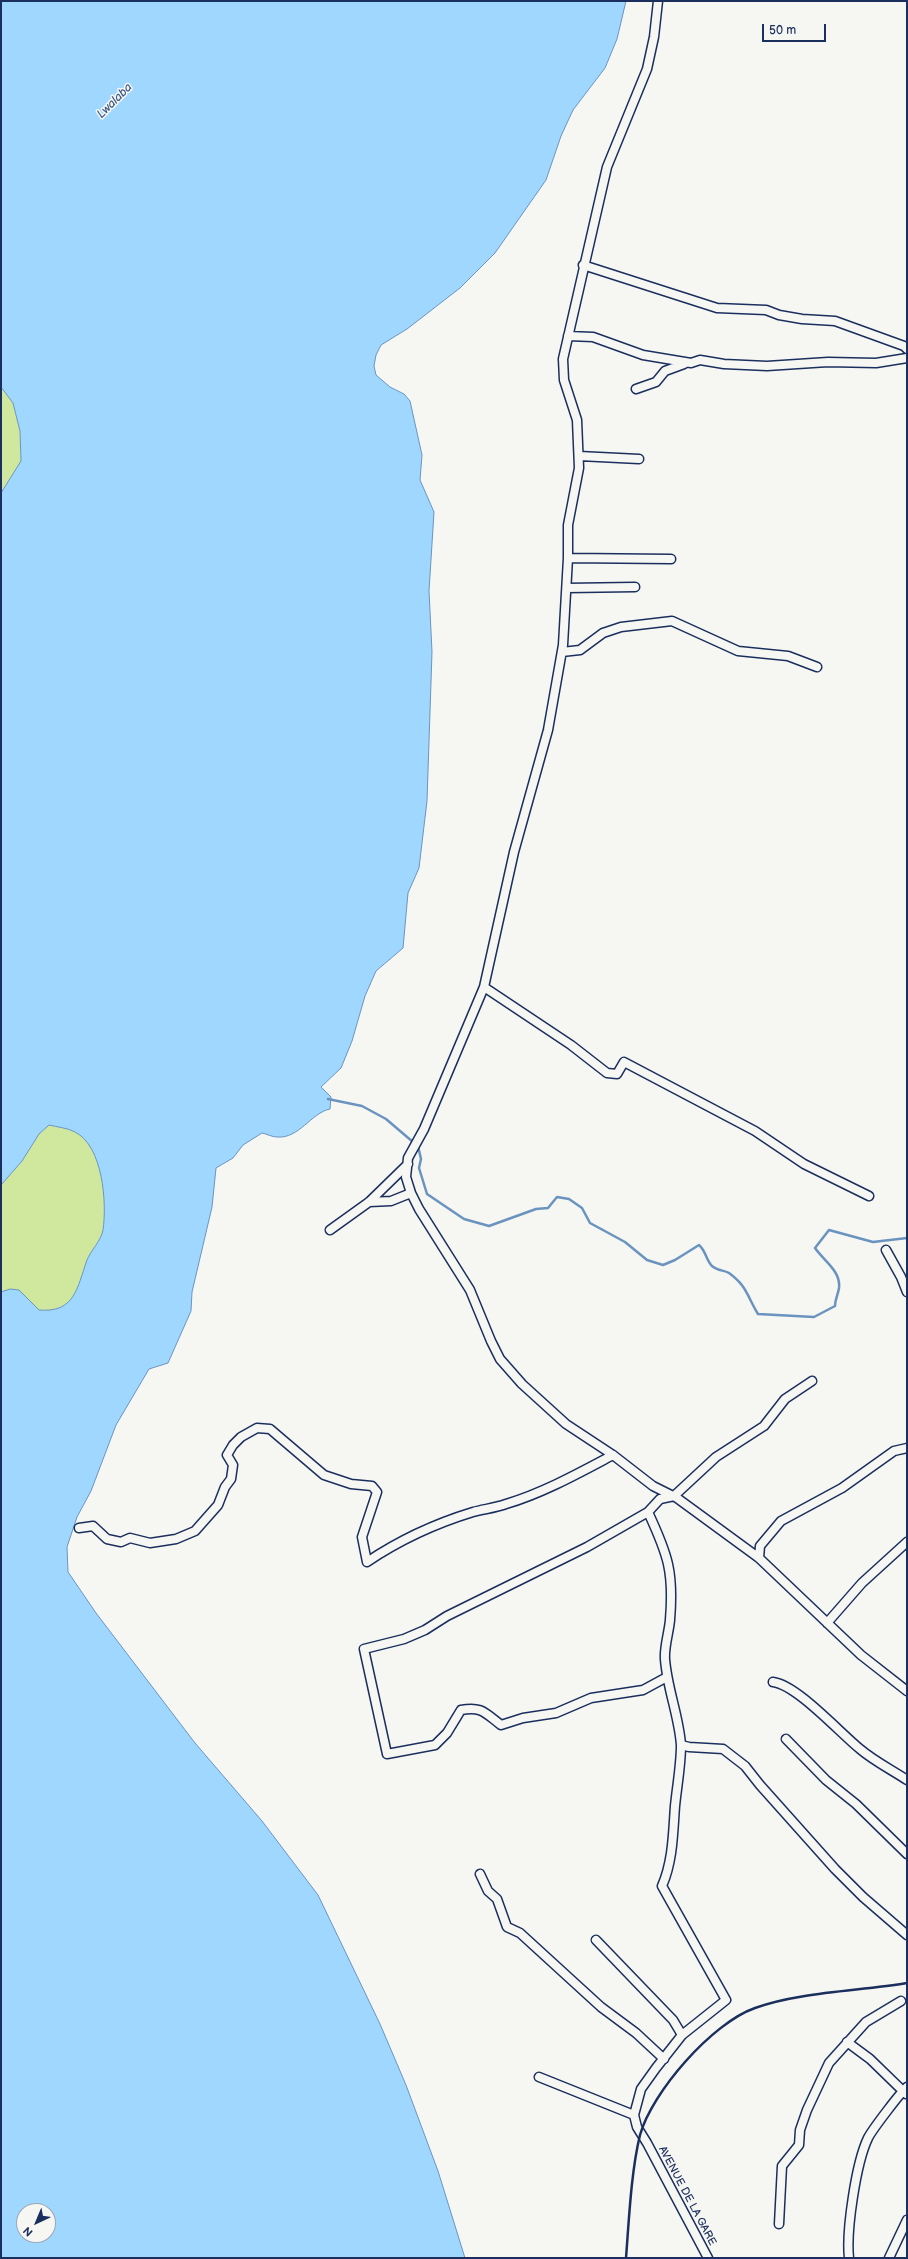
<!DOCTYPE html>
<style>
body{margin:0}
#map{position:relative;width:908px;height:2259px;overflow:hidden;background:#f6f6f2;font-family:"Balsamiq Sans",sans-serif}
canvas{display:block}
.frame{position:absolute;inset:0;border:2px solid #1b2f5e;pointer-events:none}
.north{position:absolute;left:16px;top:2203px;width:40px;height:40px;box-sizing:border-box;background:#f6f6f2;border:1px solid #9ea6b7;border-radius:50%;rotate:224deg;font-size:11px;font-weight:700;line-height:16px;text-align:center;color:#1b2f5e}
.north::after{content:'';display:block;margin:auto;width:14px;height:18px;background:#1b2f5e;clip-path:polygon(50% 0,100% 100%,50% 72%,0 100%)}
.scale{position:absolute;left:762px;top:24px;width:64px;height:18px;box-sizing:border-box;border:2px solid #1b2f5e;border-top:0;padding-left:5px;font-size:12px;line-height:14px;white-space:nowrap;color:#1b2f5e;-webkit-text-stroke:3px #f6f6f2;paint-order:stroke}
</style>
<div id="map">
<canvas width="908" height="2259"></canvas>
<div class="frame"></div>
<div class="north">N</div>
<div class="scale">50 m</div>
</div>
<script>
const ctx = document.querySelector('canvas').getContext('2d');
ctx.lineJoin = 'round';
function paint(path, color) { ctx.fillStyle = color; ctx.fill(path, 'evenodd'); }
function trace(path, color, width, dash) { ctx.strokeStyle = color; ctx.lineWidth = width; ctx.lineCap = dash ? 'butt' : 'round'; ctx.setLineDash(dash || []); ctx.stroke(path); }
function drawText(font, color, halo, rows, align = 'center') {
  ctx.font = font + ' "Balsamiq Sans",sans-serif'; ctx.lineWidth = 3; ctx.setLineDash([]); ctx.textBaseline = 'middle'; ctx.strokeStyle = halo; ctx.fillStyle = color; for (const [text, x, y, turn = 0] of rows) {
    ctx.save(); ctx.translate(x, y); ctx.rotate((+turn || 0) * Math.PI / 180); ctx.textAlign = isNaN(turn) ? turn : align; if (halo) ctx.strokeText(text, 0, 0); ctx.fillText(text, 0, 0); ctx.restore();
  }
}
const green = new Path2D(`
 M1 387 13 403 20 431 21 461 1 493Z
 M49 1125C57 1127 68 1128 75 1132 103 1145 107 1203 103 1230 101 1241 91 1250 87 1260 77 1288 75 1313 38 1310L19 1290 10 1289 1 1292V1185L22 1161 39 1134Z`);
const water = new Path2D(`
 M1 1H626L617 39 605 68 573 110 561 136 546 180 495 253 460 288 407 329 381 345 376 355 374 366 376 375 390 387 404 394 410 401 422 455 420 480 434 512 429 591 432 652 427 801 419 868 408 893 403 948 376 971 365 996 352 1041 341 1068 321 1087 331 1097 330 1109C311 1113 299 1139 277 1137 272 1137 267 1134 262 1133L243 1145 233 1158 216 1168 212 1207 192 1292 191 1311 168 1363 149 1369 116 1425 91 1491 77 1517 67 1547 68 1572 96 1613 195 1743 262 1821 318 1895 380 2024 406 2085 438 2171 465 2258H1V1292L10 1289 19 1290 39 1310C75 1313 77 1288 87 1260 91 1250 101 1241 103 1230 107 1203 103 1146 75 1132 68 1128 57 1127 49 1125L39 1134 22 1161 1 1185V493L21 461 20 431 13 403 1 387ZM24 2211H48V2235H24Z`);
const stream = new Path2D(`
 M328 1099 362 1106 386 1119 413 1142
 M418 1146 421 1159 419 1168 427 1194 464 1219 489 1226 536 1209 548 1208 557 1197 569 1199 582 1208 590 1223 625 1242 647 1260 663 1265 675 1260 699 1245C706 1251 706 1260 712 1266 718 1271 724 1270 729 1273 747 1286 747 1296 758 1314L814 1317 835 1306C835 1299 838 1295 839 1288 841 1271 824 1261 815 1248L829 1230 873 1242 907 1238`);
const street = new Path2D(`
 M658 1 654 37 647 69 607 167 563 359 564 380 577 420 579 468 568 525V558L563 645 548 730 514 852 484 987 424 1129 408 1158 406 1177 411 1193 419 1209 470 1290 491 1341 500 1359 522 1384 566 1424 613 1455 653 1486 677 1498 759 1558 861 1655 907 1691
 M583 265 717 308 766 310 779 315 802 319 835 321 904 346 907 349
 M568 336 593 337 643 355 691 363 700 360 724 364 767 366 828 362 876 363 907 358
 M636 389 656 382 665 371 684 364
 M579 456 639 459
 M568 558 671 559
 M567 588 635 587
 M562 652 580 650 603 633 621 627 672 621 738 651 788 656 817 667
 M484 987 571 1045 607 1073 617 1074 624 1062 755 1131 804 1164 869 1196
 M369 1202 391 1201 411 1193
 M330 1230 369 1202 408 1164
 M886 1250 901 1277 907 1292
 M79 1528 93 1526 107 1539 121 1542 130 1538 150 1543 176 1539 195 1531 218 1505 225 1487 231 1479 233 1465 227 1455 233 1445 241 1437 257 1428 270 1429 324 1475 351 1484 372 1486 377 1492 362 1537 367 1562C398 1541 437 1523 473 1512 484 1509 495 1508 506 1504 543 1493 579 1473 613 1455
 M759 1558 760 1546 781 1521 842 1488 894 1451 907 1448
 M827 1623 862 1583 907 1542
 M667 1677 643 1690 591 1698 556 1713 523 1718 501 1725C485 1713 482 1706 461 1710L447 1733 435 1745 387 1754 364 1649 404 1639 425 1630 447 1616 587 1547 648 1512 660 1499 674 1496 716 1457 764 1426 785 1399 812 1381
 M773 1682C797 1685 839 1732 860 1749 874 1761 892 1770 907 1780
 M786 1739 826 1780 856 1804 907 1854
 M681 1745 689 1747 723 1749 745 1766 760 1785 835 1869 863 1897 907 1935
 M480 1874 488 1891 497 1899 507 1927 520 1933 601 2007 636 2033 664 2059
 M596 1940 673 2020 682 2035
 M847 2042 870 2059 906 2094
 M539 2077 634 2115 637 2127 647 2143 708 2258
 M634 2115 641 2089 656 2068 682 2035 726 2000 662 1886C673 1861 673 1833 675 1806 677 1786 681 1765 681 1745 679 1716 667 1688 665 1659 664 1647 669 1632 670 1620 674 1572 668 1555 648 1512
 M779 2224 782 2166 799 2145 800 2130 807 2110 829 2063 866 2022 901 2001
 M849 2258C846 2231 856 2163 868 2138 872 2130 900 2093 907 2087
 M889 2258 907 2220`);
const rail = new Path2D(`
 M626 2258C629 2220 631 2172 640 2135 652 2092 712 2023 755 2008 799 1992 860 1991 907 1983`);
const streetNames = [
 ["AVENUE DE LA GARE",687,2196,62]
];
const waterNames = [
 ["Lwalaba",115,101,-45]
];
paint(green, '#cfe89d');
paint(water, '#9fd7ff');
trace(water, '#6a94bf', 1);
trace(stream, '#6a94bf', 2.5);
trace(street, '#1b2f5e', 11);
trace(street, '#f6f6f2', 8);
trace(rail, '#1b2f5e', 2.5);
drawText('11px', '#1b2f5e', '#f6f6f2', streetNames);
drawText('italic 12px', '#3c5986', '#f6f6f2', waterNames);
</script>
